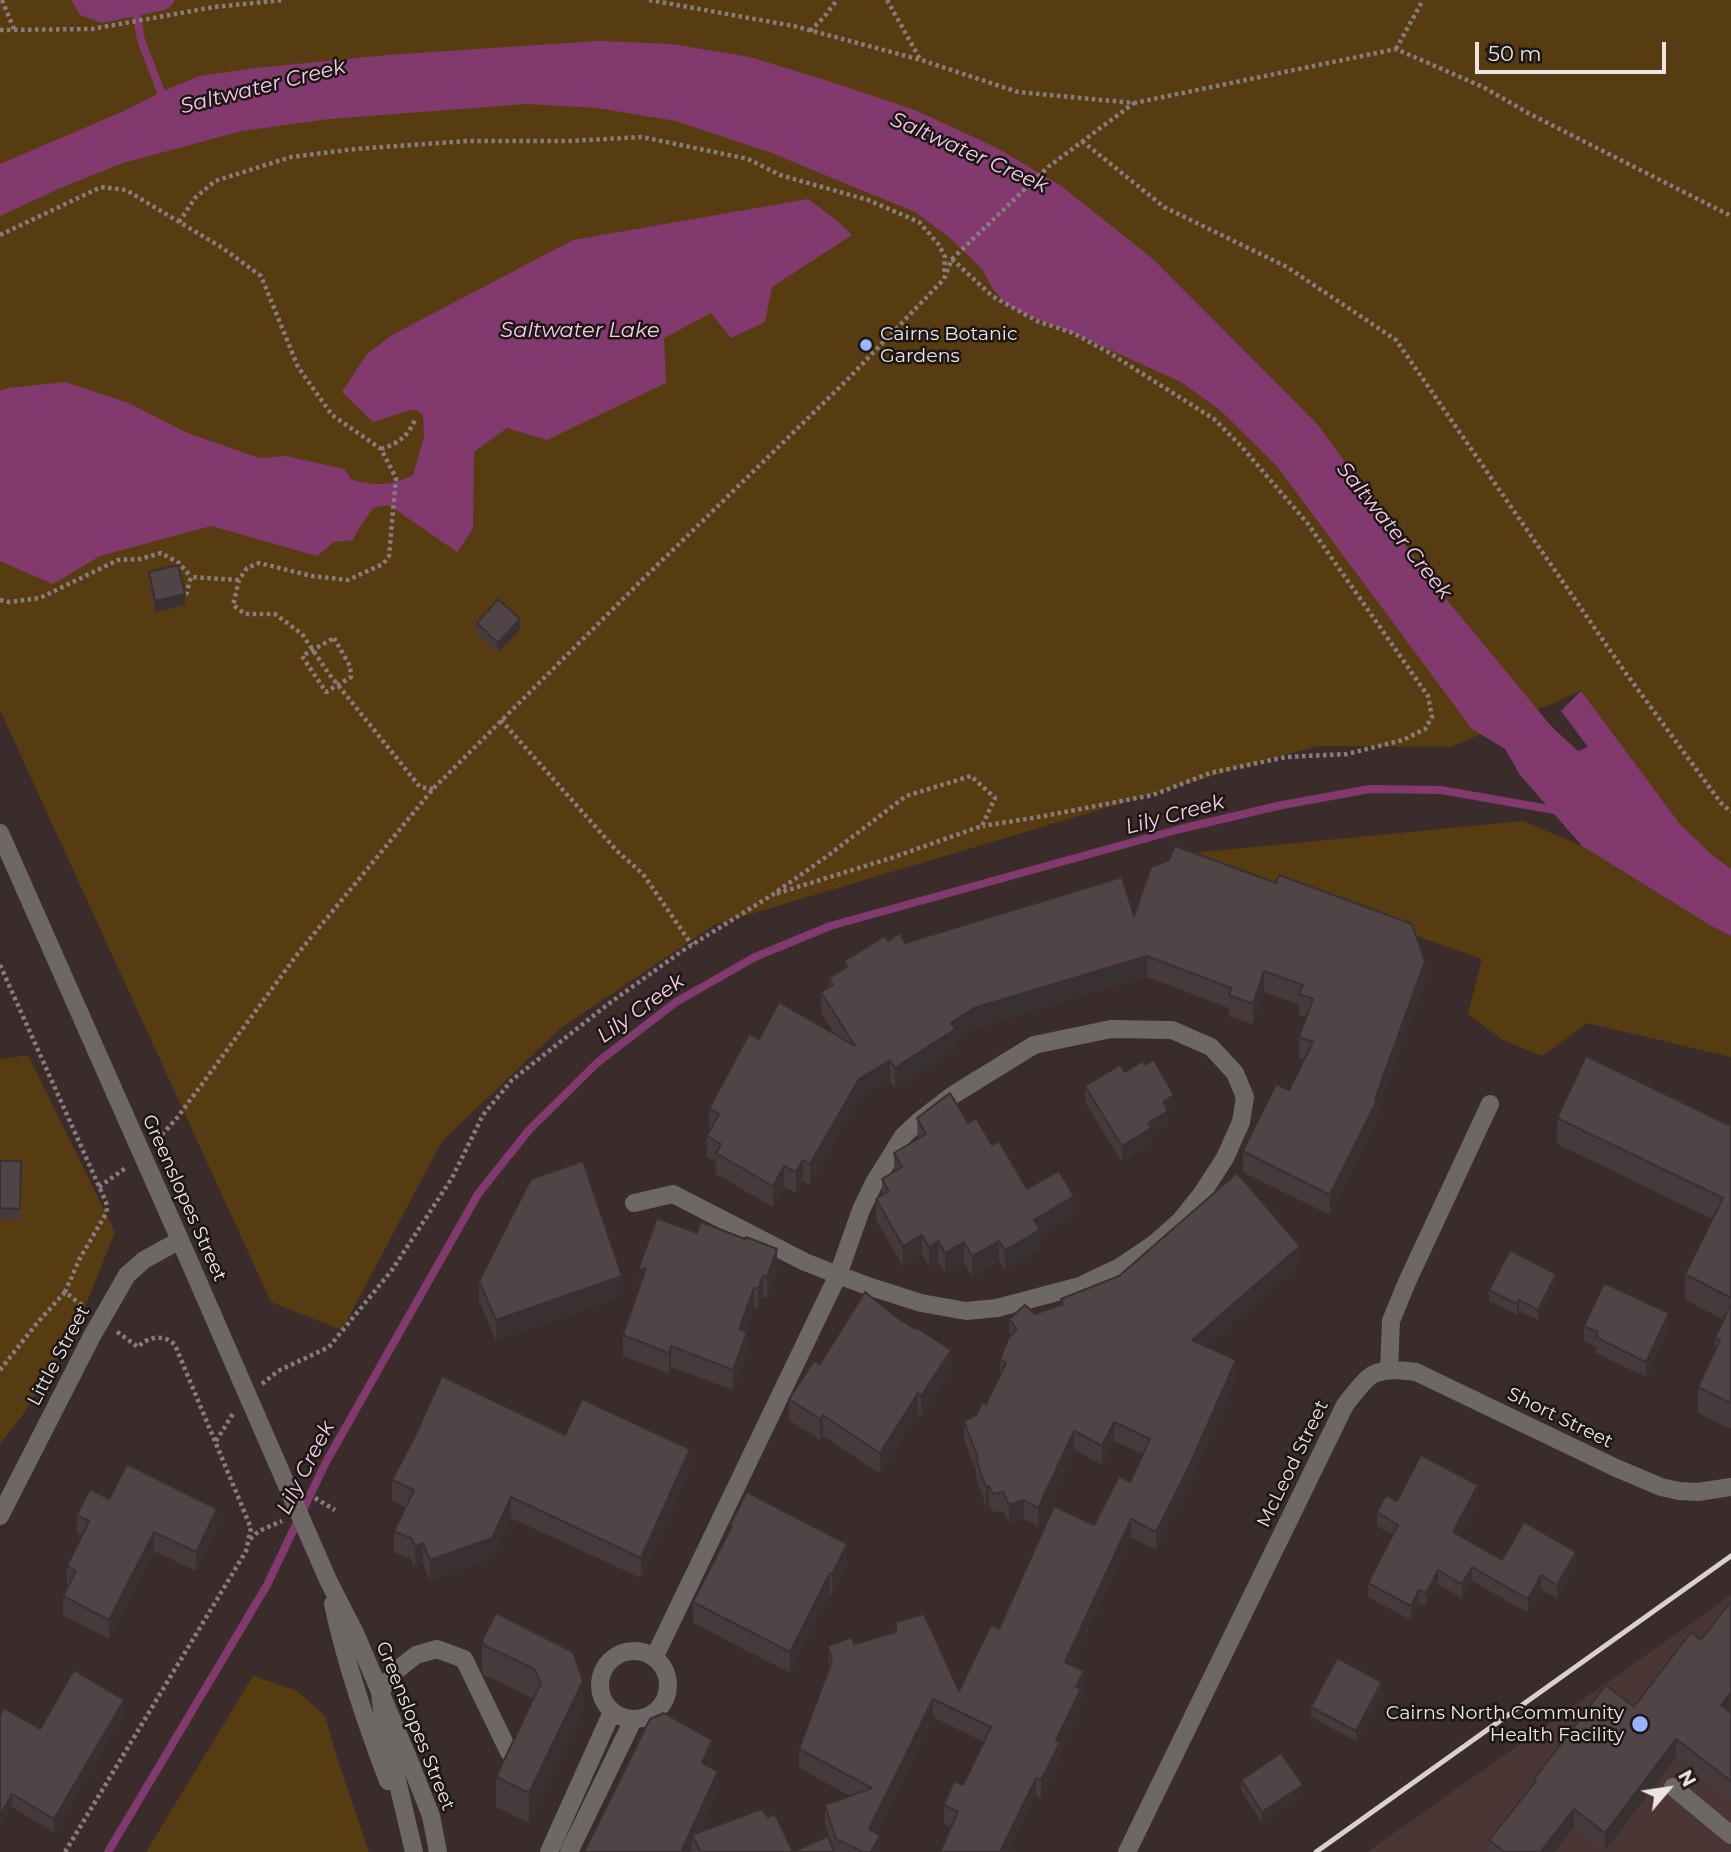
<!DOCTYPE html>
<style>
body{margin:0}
#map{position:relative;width:1731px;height:1852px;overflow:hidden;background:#392c2b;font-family:Montserrat,sans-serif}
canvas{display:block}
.north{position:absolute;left:1633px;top:1754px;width:70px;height:70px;-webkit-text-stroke:5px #1c1615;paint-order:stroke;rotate:61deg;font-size:19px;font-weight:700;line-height:28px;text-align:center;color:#ede5e3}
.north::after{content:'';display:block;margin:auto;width:24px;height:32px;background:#ede5e3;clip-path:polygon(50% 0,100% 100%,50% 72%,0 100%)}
.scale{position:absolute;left:1475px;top:42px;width:191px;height:32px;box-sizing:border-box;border:4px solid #ede5e3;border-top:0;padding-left:9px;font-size:21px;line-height:24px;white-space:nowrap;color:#ede5e3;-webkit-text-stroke:5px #1c1615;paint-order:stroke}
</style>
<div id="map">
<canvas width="1731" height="1852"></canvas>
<div class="north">N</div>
<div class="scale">50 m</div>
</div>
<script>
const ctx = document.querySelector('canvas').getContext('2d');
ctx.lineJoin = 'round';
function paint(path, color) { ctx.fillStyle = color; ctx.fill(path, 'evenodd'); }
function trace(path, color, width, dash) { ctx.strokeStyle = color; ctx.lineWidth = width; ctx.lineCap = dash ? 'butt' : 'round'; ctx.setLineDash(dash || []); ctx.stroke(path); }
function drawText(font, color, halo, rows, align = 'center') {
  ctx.font = font + ' Montserrat,sans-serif'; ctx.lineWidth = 5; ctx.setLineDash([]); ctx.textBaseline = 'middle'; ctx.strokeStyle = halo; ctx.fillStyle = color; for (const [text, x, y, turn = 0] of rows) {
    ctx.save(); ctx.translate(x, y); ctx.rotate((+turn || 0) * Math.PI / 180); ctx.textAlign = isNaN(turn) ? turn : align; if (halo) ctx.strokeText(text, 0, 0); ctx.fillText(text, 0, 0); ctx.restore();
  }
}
const built = new Path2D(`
 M1731 1595V1852H1367Z`);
const green = new Path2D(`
 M0 0H1731V869L1711 854 1680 824 1581 691 1451 747 1318 746 1273 758 714 925 561 1028 442 1141 342 1330 271 1302 0 710Z
 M1523 821 1582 846 1713 927 1731 936V1057L1587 1023 1542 1056 1503 1040 1468 1014 1482 959 1182 854Z
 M28 1055 115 1232 79 1322 22 1416 0 1444V1059Z
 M253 1676 296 1690 325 1716 337 1758 369 1852H146Z`);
const water = new Path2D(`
 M71 0H175L171 6 164 10 102 23 80 15Z
 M598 41 671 44 750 57 822 79 915 110 995 147 1060 185 1153 259 1318 425 1433 583 1551 726 1578 751 1588 747 1561 711 1581 691 1680 824 1711 854 1731 869V936L1713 927 1582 846 1520 775 1505 749 1472 729 1276 465 1221 411 1181 382 1073 333 1027 315 1006 304 993 289 982 269 950 238 915 212 769 152 676 121 597 108 526 104 329 119 242 131 123 163 56 190 0 216V164L124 111 161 92 199 76 256 68 387 55Z
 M808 199 835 219 852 235 772 287 765 322 731 338 711 313 664 338 666 383 547 440 507 428 474 452 473 529 457 552 389 505 373 508 356 533 353 540 334 542 317 556 211 526 100 556 53 584 0 561V391L8 388 65 382 129 403 185 432 259 458 286 456 344 469 352 480C377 486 389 486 413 475L424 437 423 415 414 409 373 422 342 392 366 355 392 335 573 240Z`);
const stream = new Path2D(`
 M137 16 141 40 161 92
 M108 1852 267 1585 326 1462 478 1194 529 1130 598 1062 676 1002 755 957 830 926 1180 829 1282 805 1370 789 1441 790 1560 811`);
const path = new Path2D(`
 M2 0 14 29
 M649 0 794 26 921 60 1018 92 1134 103 1396 49 1483 87 1528 113 1731 216
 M887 0 920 59
 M0 30 92 29 214 7 285 0
 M810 31 824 17 837 0
 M1396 49 1423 0
 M1082 141 1164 207 1287 267 1396 340 1625 672 1721 803 1731 812
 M179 222 195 198 215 181 291 157 355 149 468 141H571L642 137 748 159 780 175 868 200 919 222 939 245 945 257 944 275
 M0 235 101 187 126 190 221 247 261 276 298 367 332 415 381 449 396 478 389 556 383 564 348 580 312 576 259 563 247 568 239 580 233 605 245 614H275L302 634 329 674 420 787 433 789
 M952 259 992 296 1037 321 1073 333 1108 352 1214 419 1242 447 1308 524 1428 696 1432 717 1425 729 1403 740 1347 754 1286 757 1210 773 1153 795 1044 816 983 826
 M381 449C399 443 407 437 415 420
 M186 595 191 577 239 580
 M0 600 9 602 40 598 118 560 140 559 161 553 179 563 191 577
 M334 638 350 666 351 677 326 692 302 656Z
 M501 720 617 851 643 874 692 945
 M0 965 106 1202 107 1212 80 1258 65 1292 84 1307
 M157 1140 177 1118 299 952 433 789 642 580 845 382 944 279 952 259 1048 167 1134 103
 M99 1187 127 1167
 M0 1370 37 1323 65 1292
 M262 1384 278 1371 329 1347 392 1270 452 1178 483 1115 512 1080 607 1005 682 951 772 895 826 857 906 796 971 776 995 798 982 826 891 858 772 895
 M216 1441 234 1412
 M315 1498 335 1510
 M250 1539 259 1531 282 1521
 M65 1852 246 1551 251 1528 175 1345C165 1334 148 1336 138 1347L116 1331`);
const minor = new Path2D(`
 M0 833 180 1240 328 1580 356 1635 409 1760 431 1816 438 1852
 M634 1203 673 1194 805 1262 838 1275 868 1286 921 1303 966 1311 997 1308 1080 1286 1120 1267 1154 1244 1180 1221 1201 1195 1225 1158 1241 1122 1245 1097 1235 1073 1211 1047 1172 1030 1111 1029 1034 1045 953 1095 918 1122 903 1136 874 1183 861 1210 838 1275 654 1658
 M1389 1370 1391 1321 1407 1282 1490 1104
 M0 1516 92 1336 127 1275 144 1260 180 1240
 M333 1604C346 1665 366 1723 388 1781
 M600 1685a34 34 0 1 1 68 0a34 34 0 1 1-68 0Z
 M1673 1787 1731 1835
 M414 1852 383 1720 380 1692 397 1670 416 1655 437 1649 464 1659 509 1752
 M549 1852 612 1712
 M569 1852 633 1720
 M1127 1852 1345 1405C1352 1396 1363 1381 1372 1375 1384 1368 1403 1370 1416 1372L1614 1467 1661 1487 1679 1491 1698 1492 1731 1487`);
const rail = new Path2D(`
 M1316 1852 1731 1556`);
const wall = new Path2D(`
 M149 572 185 605 155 612 149 582Z
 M477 623 520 630 498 653 477 633Z
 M1134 916 1425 982 1377 1113V1121L1330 1215 1243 1172V1151L1289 1090 1304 1059 1299 1058V1037L1307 1017 1299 1015V1005L1264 992 1253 1024 1229 1016V1008L1147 977 974 1029 955 1042V1049L895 1089 890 1081 859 1100 810 1185 803 1181 796 1193 784 1187 773 1207 716 1174V1162L707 1157V1136L710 1130H709V1109L759 1039 835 1034 821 1013V992L829 987V978L844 969V961L888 941 905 943Z
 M1125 1072 1174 1111 1168 1114V1127L1151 1137V1144L1122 1162 1085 1102V1086Z
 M917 1118 968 1123 992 1145 1027 1189 1074 1217 1040 1237V1250L1005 1270 999 1261 972 1277 964 1262 945 1273 938 1262 929 1267 922 1255 903 1266 876 1220V1199L882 1196V1179L894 1172V1153L918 1139Z
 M1557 1118 1731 1126V1429L1698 1413V1387L1715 1351V1338L1724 1320 1685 1300V1274L1712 1219 1557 1144Z
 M0 1161H21L20 1220 0 1219Z
 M1300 1265 1206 1347 1236 1379 1186 1491 1156 1550 1131 1537 1072 1665 1084 1690 1081 1695V1708L1060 1751V1761L1041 1799 1036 1796 951 1827 944 1824V1805L963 1785 984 1742 933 1717 877 1833 880 1852H834L825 1823V1805L850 1796 799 1768V1749L829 1669 828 1646 854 1644 959 1691 999 1629 1094 1525 1130 1482 1143 1454 1114 1441 1102 1465 1074 1450 1038 1526 1024 1519 1009 1524 1003 1511 993 1512 989 1505 986 1506 976 1478V1471L964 1440V1421L976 1415 986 1404 1000 1376V1360L1010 1338 1009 1319 1035 1314 1061 1304V1299Z
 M777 1270 767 1298 763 1297 758 1310 754 1308 746 1332 747 1353 733 1390 671 1367 669 1374 623 1356V1335Z
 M479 1281 622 1297 496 1341 479 1301Z
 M1556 1284 1538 1320 1519 1311 1517 1315 1489 1301V1290Z
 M1584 1326 1669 1329 1646 1377 1596 1353V1347L1584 1341Z
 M820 1364 951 1371 921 1416 918 1414 880 1474 823 1436 820 1440 789 1420V1399Z
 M565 1435 690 1470 641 1578 511 1518 492 1559 430 1581 423 1564 415 1568 412 1560 394 1552V1531L405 1507 392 1501V1480Z
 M109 1499 217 1528 196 1571 154 1551 109 1639 63 1615V1596L68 1586 67 1585V1566L82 1536 77 1534V1515Z
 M1478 1499 1459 1536 1502 1560 1576 1566 1557 1599 1541 1589 1528 1613 1472 1581 1462 1598 1438 1584 1426 1607 1419 1603 1411 1620 1368 1597V1583L1393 1535 1377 1526V1512L1397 1501Z
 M730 1525 847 1565 832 1595 830 1594 790 1673 693 1623V1602L730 1529Z
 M1731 1601V1709L1729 1712 1731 1713V1799L1676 1757 1605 1851 1574 1827 1554 1852H1489V1840L1534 1783V1779L1634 1707 1701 1640Z
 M496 1613 583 1711 529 1823 496 1807V1777L534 1699 484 1675 482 1671V1641Z
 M1382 1693 1356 1741 1311 1717V1707Z
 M124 1714 54 1833 12 1807 0 1715 40 1729Z
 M712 1760 710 1767 718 1791 700 1832 793 1852H834H692V1850L691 1852H584Z
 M1241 1780 1303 1795 1262 1823 1241 1790Z`);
const shadedWall = new Path2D(`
 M185 594V605L155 612V601Z
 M520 619V630L498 653V643Z
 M1147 956V977L974 1029 955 1042V1049L895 1089V1068L951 1023 974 1008Z
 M1425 961V982L1377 1113V1121L1330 1215V1195L1375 1099Z
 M1264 971V992L1253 1024V1004Z
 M890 1060V1081L859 1100 810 1185V1164L859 1079Z
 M1174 1095V1111L1168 1114V1127L1151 1137V1144L1122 1162V1146L1148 1123 1163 1102Z
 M803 1160V1181L796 1193V1172Z
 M784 1166V1187L773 1207V1186Z
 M1074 1196V1217L1040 1237V1250L1005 1270V1250L1034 1220Z
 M922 1235V1255L903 1266V1246Z
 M938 1241V1262L929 1267V1247Z
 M999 1241V1261L972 1277V1256Z
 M964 1242V1262L945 1273V1253Z
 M1300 1246V1265L1192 1359V1340Z
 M777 1249V1270L767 1298V1277Z
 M646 1268 638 1291V1270Z
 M1556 1274V1284L1538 1320V1310Z
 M622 1276V1297L496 1341V1320Z
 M763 1276V1297L758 1310V1289Z
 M754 1288V1308L739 1350V1329Z
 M1519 1300V1311L1517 1315V1304Z
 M1669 1313V1329L1646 1377V1362Z
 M747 1332V1353L733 1390V1370Z
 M671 1346V1367L669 1374V1353Z
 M951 1350V1371L921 1416V1396Z
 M1236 1360V1379L1186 1491 1156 1550V1532Z
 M918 1393V1414L880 1474V1453Z
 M823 1415V1436L820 1440V1419Z
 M1114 1422V1441L1102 1465V1446Z
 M1074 1431V1450L1038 1526V1508Z
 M690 1449V1470L641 1578V1558Z
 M1478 1485V1499L1453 1546V1532Z
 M989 1486V1505L986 1506V1487Z
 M511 1497V1518L492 1559 430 1581V1560Z
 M1024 1500V1519L1009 1524V1505Z
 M217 1509V1528L196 1571V1552Z
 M1131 1519V1537L1065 1680V1662Z
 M154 1532V1551L109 1639V1620Z
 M423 1543V1564L415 1568V1547Z
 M847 1544V1565L832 1595V1574Z
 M1576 1552V1566L1557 1599V1585Z
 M1472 1567V1581L1462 1598V1584Z
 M1438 1570V1584L1426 1607V1593Z
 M830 1573V1594L790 1673V1652Z
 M1541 1575V1589L1528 1613V1599Z
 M1419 1590V1603L1411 1620V1606Z
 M1084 1671V1690L1081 1695V1708L1060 1751V1761L1041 1799V1780L1076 1687Z
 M583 1681V1711L529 1823V1793Z
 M1382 1682V1693L1356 1741V1731Z
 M1731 1692V1709L1721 1723V1705Z
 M933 1699V1717L869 1848V1829Z
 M124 1700V1714L54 1833V1819Z
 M1676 1739V1757L1605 1851V1833Z
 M712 1740V1760L702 1784V1763Z
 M718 1771V1791L695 1842 692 1835 691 1852H681Z
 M1036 1778V1796L1009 1852H1000Z
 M1303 1785V1795L1262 1823V1812Z
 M12 1794V1807L0 1828V1815Z
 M1574 1809V1827L1554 1852H1540Z
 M880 1835V1852H871Z`);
const building = new Path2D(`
 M178 565 185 594 155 601 149 572Z
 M498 599 520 619 498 643 477 623Z
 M1175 846 1276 883 1279 875 1412 924 1425 961 1375 1099 1377 1100 1330 1195 1243 1151 1276 1084 1289 1090 1313 1042 1299 1037 1313 999 1299 994 1303 985 1264 971 1253 1004 1229 995 1231 988 1147 956 974 1008 951 1023 955 1029 895 1068 890 1060 859 1079 810 1164 803 1160 796 1172 784 1166 773 1186 716 1153 721 1144 707 1136 719 1114 709 1109 749 1034 759 1039 779 1002 855 1046 821 992 833 985 829 978 847 967 844 961 885 936 888 941 900 933 905 943 1122 877 1134 916 1151 867 1169 860Z
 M1586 1056 1731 1126V1298L1685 1274 1723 1198 1557 1118Z
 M1154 1060 1174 1095 1163 1102 1168 1111 1148 1123 1151 1128 1122 1146 1085 1086 1120 1065 1125 1072 1143 1061 1145 1065Z
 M950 1093 968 1123 976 1118 992 1145 999 1141 1027 1189 1059 1171 1074 1196 1034 1220 1040 1230 1005 1250 999 1241 972 1256 964 1242 945 1253 938 1241 929 1247 922 1235 903 1246 876 1199 889 1191 882 1179 902 1167 894 1153 926 1134 917 1118Z
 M0 1161H21L20 1209 0 1208Z
 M583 1161 622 1276 496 1320 479 1281 531 1179Z
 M1237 1173 1300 1246 1192 1340 1236 1360 1186 1473 1156 1532 1131 1519 1065 1662 1084 1671 1076 1687 1081 1689 1056 1740 1060 1742 1041 1780 1036 1778 1000 1852H940L958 1812 944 1805 954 1781 963 1785 991 1727 933 1699 869 1829 880 1835 871 1852H863L836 1839 825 1805 872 1788 799 1749 832 1661 828 1646 852 1637 854 1644 896 1632V1622L924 1614 959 1691 991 1625 999 1629 1054 1506 1094 1525 1119 1476 1130 1482 1150 1439 1114 1422 1102 1446 1074 1431 1038 1508 1024 1500 1009 1505 1003 1492 993 1494 989 1486 986 1487 976 1459 978 1458 964 1421 976 1415 982 1403 986 1404 1006 1363 1000 1360 1008 1339 1017 1329 1009 1319 1025 1305 1035 1314 1063 1304 1061 1299 1119 1276Z
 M657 1218 697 1233 701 1222 745 1239 746 1237 777 1249 767 1277 763 1276 758 1289 754 1288 739 1329 747 1332 733 1370 671 1346 669 1353 623 1335 646 1268 638 1270Z
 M1510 1250 1556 1274 1538 1310 1519 1300 1517 1304 1489 1290Z
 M1604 1283 1669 1313 1646 1362 1596 1337 1598 1332 1584 1326Z
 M865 1292 896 1317 915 1329 917 1328 951 1350 921 1396 918 1393 880 1453 823 1415 820 1419 789 1399 814 1361 820 1364Z
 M1731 1304V1403L1698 1387 1720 1340 1715 1338Z
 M442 1376 565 1435 582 1399 690 1449 641 1558 511 1497 492 1538 430 1560 423 1543 415 1547 412 1539 394 1531 414 1490 392 1480 416 1434Z
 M1421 1455 1478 1485 1453 1532 1502 1560 1524 1522 1576 1552 1557 1585 1541 1575 1528 1599 1472 1567 1462 1584 1438 1570 1426 1593 1419 1590 1411 1606 1368 1583 1398 1525 1377 1512 1386 1495 1397 1501Z
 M127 1464 217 1509 196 1552 154 1532 109 1620 63 1596 76 1571 67 1566 89 1521 77 1515 90 1489 109 1499Z
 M747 1492 847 1544 832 1574 830 1573 790 1652 693 1602 732 1526 730 1525Z
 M1731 1601V1692L1721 1705 1731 1713V1781L1676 1739 1605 1833 1574 1809 1540 1852H1504L1489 1840 1536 1781 1534 1779 1606 1685 1634 1707 1691 1632 1701 1640Z
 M496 1613 573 1652 583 1681 529 1793 496 1777 541 1683 534 1669 484 1645 482 1641Z
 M1337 1658 1382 1682 1356 1731 1311 1707Z
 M74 1670 124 1700 54 1819 12 1794 0 1815V1715L4 1708 40 1729Z
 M664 1713 712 1740 702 1763 718 1771 681 1852H584L650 1719Z
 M1281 1753 1303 1785 1262 1812 1241 1780Z
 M761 1809 768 1817 775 1814 793 1852 828 1836 834 1852H701L692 1835Z`);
const markers = [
 [866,345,7,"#9bb4fd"],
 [1640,1724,9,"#9bb4fd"]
];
const poiNames = [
 ["Cairns Botanic",880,334],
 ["Gardens",880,356],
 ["Cairns North Community",1624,1713,"right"],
 ["Health Facility",1624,1735,"right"]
];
const streetNames = [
 ["Greenslopes Street",184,1198,66],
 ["Little Street",59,1356,-62],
 ["Short Street",1560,1418,26],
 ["McLeod Street",1293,1464,-64],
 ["Greenslopes Street",415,1726,68]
];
const waterNames = [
 ["Saltwater Creek",263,87,-14],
 ["Saltwater Creek",969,153,24],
 ["Saltwater Lake",580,331],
 ["Saltwater Creek",1394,531,51],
 ["Lily Creek",1175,815,-15],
 ["Lily Creek",641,1009,-36],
 ["Lily Creek",306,1468,-63]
];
paint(built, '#4a3634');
paint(green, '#573c11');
paint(water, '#82396d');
trace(stream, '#82396d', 8);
trace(path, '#887d7c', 4.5, [3.5, 3.5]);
trace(minor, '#6d6865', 18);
trace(rail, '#d9d0cf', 5);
paint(wall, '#463a3c');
paint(shadedWall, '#393031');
paint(building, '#514446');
trace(building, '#393031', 2);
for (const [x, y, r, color] of markers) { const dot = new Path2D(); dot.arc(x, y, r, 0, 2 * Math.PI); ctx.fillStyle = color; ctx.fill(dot); trace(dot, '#1c1615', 2.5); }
drawText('19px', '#ede5e3', '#1c1615', poiNames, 'left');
drawText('19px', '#ede5e3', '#1c1615', streetNames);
drawText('italic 21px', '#f7cce7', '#1c1615', waterNames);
</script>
